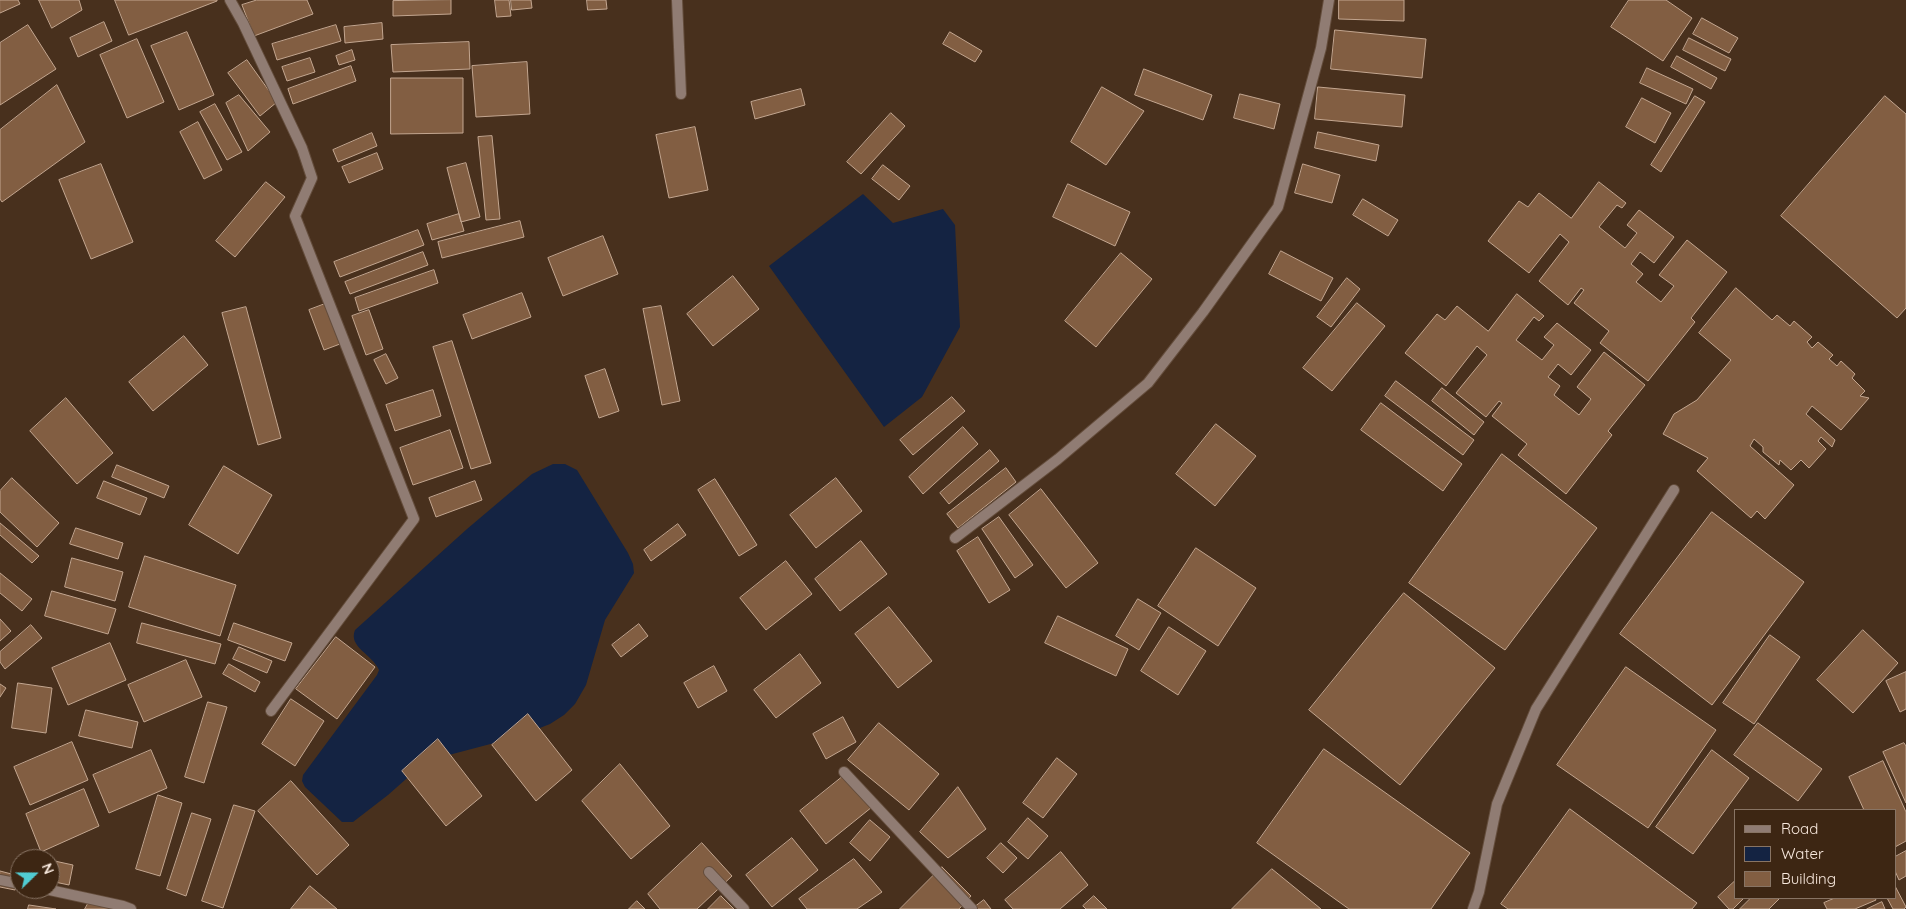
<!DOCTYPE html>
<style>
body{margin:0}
#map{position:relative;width:1906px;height:909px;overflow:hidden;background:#48301d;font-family:Quicksand,sans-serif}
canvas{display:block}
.legend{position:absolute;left:1734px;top:809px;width:162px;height:90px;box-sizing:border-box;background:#3d2613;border:1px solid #887464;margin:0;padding:6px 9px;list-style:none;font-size:15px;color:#f8e8dd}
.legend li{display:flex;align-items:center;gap:10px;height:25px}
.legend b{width:25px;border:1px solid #887464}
.north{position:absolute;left:10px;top:849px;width:50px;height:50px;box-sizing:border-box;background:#3d2613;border:1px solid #887464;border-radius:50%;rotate:68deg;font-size:14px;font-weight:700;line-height:20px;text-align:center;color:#f8e8dd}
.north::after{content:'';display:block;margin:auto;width:18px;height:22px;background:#51ccd2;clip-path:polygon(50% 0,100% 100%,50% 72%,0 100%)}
</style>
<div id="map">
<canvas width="1906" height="909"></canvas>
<ul class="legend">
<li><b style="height:6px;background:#907c73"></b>Road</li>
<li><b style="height:14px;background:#142342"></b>Water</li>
<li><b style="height:14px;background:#825e42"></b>Building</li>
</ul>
<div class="north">N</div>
</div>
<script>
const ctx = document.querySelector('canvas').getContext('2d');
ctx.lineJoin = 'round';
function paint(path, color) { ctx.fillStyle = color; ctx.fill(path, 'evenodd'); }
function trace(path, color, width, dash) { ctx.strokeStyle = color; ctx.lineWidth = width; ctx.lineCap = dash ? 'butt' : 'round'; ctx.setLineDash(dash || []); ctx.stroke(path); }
const water = new Path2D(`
 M863 194 893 223 943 209 955 225 960 327 922 397 884 427 769 266Z
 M553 464H565L577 470 628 553 633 564 634 573 605 620 586 685 575 704 564 715 550 724 517 737 445 756 414 772 388 795 353 822H342L305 787 302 781 303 775 377 675 379 670C372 654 348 647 355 630L467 529 532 474Z`);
const building = new Path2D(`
 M0 0H18L20 4 0 13Z
 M39 0H79L82 10 52 28Z
 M115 0H217V1L129 35Z
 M257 0H307L313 14 254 36 242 5Z
 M451 0V14L393 16V1Z
 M495 0H509L511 16 497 17Z
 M511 0H531L532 8 512 10Z
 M587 0H606L607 9 588 10Z
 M1339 0H1404V21L1339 19Z
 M1629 0H1666L1692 18 1663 61 1611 27Z
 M1702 18 1738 38 1729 53 1693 34Z
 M104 22 112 41 78 57 70 38Z
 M382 23 383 39 345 43 344 27Z
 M28 25 56 69 0 105V43Z
 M336 25 341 41 277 60 272 44Z
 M1335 30 1426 39 1422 78 1331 69Z
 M187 32 214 95 179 110 151 46Z
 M950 32 982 51 975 62 943 44Z
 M1689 38 1731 59 1725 71 1683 50Z
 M137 39 164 102 127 118 100 55Z
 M469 42 470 69 393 72 391 45Z
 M352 50 355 60 339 65 336 56Z
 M1677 56 1717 78 1711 89 1671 67Z
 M310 58 315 72 287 81 282 67Z
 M247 60 277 102 260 116 228 73Z
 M527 62 530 114 476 117 472 66Z
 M351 66 356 81 293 104 288 89Z
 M1647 68 1693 89 1686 104 1640 83Z
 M1144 69 1212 95 1203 120 1135 95Z
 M391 78H463V133L391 134Z
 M57 85 85 142 2 202 0 199V130Z
 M1102 87 1144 111 1106 165 1071 142Z
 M1318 87 1405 95 1402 127 1315 119Z
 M801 89 805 105 755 119 751 102Z
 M1240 94 1280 104 1274 129 1234 118Z
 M239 95 270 132 248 151 226 103Z
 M1695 96 1705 102 1661 172 1651 165Z
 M1885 96 1906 114V308L1897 318 1781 216Z
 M1642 98 1671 113 1655 143 1626 127Z
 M215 104 242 152 227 160 200 112Z
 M891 113 905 126 861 174 847 162Z
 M198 122 222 170 204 179 180 132Z
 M695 127 708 190 669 198 656 135Z
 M1318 132 1379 145 1376 161 1315 148Z
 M372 133 377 146 338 162 333 150Z
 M492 136 500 219 486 220 478 137Z
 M377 153 383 169 349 183 342 167Z
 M466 163 480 217 461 222 447 168Z
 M101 164 133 242 91 259 59 180Z
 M1303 164 1340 175 1332 203 1295 193Z
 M883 165 910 186 899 200 872 179Z
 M266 182 285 197 235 257 216 241Z
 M1599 182 1626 203 1622 208 1617 205 1599 227 1625 248 1637 233 1627 225 1639 210 1674 237 1654 263 1640 252 1631 264 1643 274 1636 282 1661 302 1674 286 1659 275 1687 240 1727 272 1691 318 1695 322 1648 381 1600 343 1609 331 1574 303 1584 290 1581 288 1568 305 1539 281 1569 242 1560 234 1529 273 1488 241 1519 201 1528 207 1539 193 1571 218Z
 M1068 184 1130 212 1115 246 1053 217Z
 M1363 199 1398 220 1388 236 1353 215Z
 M459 214 464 231 432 240 427 224Z
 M520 221 524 237 442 258 438 242Z
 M418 230 424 245 340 277 334 262Z
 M603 236 618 274 563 296 548 258Z
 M1281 251 1333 278 1321 301 1269 274Z
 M423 252 428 265 350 294 345 282Z
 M1121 253 1152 279 1096 347 1065 321Z
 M434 270 438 283 359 311 355 298Z
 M733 276 759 309 713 346 687 314Z
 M1347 278 1360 289 1331 327 1317 317Z
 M1736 288 1772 320 1777 315 1790 326 1794 321 1812 337 1807 342 1812 348 1818 342 1833 355 1829 359 1837 366 1841 361 1855 374 1852 378 1865 391 1860 396 1869 398 1841 430 1812 406 1806 414 1835 440 1832 447 1821 437 1818 441 1826 449 1809 468 1801 460 1791 470 1780 460 1779 465 1763 452V447L1754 439 1750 446 1794 485 1765 519 1757 511 1751 518 1697 471 1708 458 1663 434 1674 414 1697 400 1731 360 1699 333Z
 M522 293 531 317 472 339 463 315Z
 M1517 294 1544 316 1539 321 1534 317 1516 340 1542 360 1554 345 1544 337 1557 323 1591 350 1571 375 1558 364 1548 377 1560 386 1554 395 1579 415 1591 399 1577 387 1604 352 1645 385 1608 431 1612 435 1566 494 1518 455 1527 444 1492 416 1502 403 1499 401 1486 417 1456 393 1487 355 1477 346 1446 386 1405 353 1437 314 1445 320 1457 306 1488 331Z
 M333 301 348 341 324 350 309 310Z
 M1357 303 1385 326 1332 391 1303 368Z
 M661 306 680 401 662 405 643 309Z
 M246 307 281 438 258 445 222 313Z
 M369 310 383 349 366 355 352 316Z
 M184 336 208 365 153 411 129 382Z
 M452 341 491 463 471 469 433 347Z
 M386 354 398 378 386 384 374 360Z
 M605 369 619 411 599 418 585 376Z
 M1396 381 1474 440 1463 455 1385 396Z
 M1442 388 1484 422 1474 435 1432 401Z
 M433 390 441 416 395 431 386 405Z
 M952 397 965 411 913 455 900 440Z
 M66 398 113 453 77 484 30 431Z
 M1381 403 1462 464 1443 491 1361 430Z
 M1216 424 1256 456 1215 506 1176 474Z
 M963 427 978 444 923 494 909 477Z
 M450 430 463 468 413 485 400 448Z
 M990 450 999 461 949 504 940 493Z
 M1502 454 1597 528 1505 650 1409 583Z
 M117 465 169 486 164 498 112 477Z
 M224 466 272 495 238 554 189 525Z
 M1006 468 1016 482 958 528 947 514Z
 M12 478 59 523 37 547 0 512V491Z
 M836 478 862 511 816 548 790 515Z
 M715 479 757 545 739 556 698 490Z
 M104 481 147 498 140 515 97 498Z
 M475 481 482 500 436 517 429 498Z
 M1041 489 1098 563 1066 588 1009 515Z
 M1712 512 1804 582 1712 705 1620 634Z
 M999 517 1033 565 1015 578 982 529Z
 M0 523 39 556 32 563 0 535Z
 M678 524 686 535 651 561 644 550Z
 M76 528 123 543 118 559 70 544Z
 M978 537 1010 590 989 603 957 551Z
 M861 541 887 574 840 611 815 579Z
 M1196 548 1256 588 1218 646 1158 606Z
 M145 556 236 585 220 636 129 607Z
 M72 558 123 572 115 601 65 587Z
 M786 561 812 594 766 630 740 598Z
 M0 573 32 599 22 611 0 593Z
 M52 591 116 609 108 634 45 616Z
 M1404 593 1495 668 1400 785 1309 710Z
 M1138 599 1161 613 1139 650 1116 636Z
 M889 607 932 661 898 688 855 634Z
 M1058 616 1128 649 1116 676 1045 643Z
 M0 619 11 631 0 641Z
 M142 623 221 644 215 664 137 643Z
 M234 623 292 643 285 661 228 640Z
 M639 624 648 636 621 657 612 645Z
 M31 625 42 638 5 669 0 662V652Z
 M1169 627 1206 651 1178 695 1141 671Z
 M1863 630 1898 663 1853 713 1817 680Z
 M1770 635 1800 657 1754 724 1723 703Z
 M336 637 375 667 337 719 296 689Z
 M110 643 126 680 68 705 52 668Z
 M239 647 272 661 267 673 233 659Z
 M800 654 821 683 776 718 754 690Z
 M186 660 202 697 144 722 128 685Z
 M229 664 260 682 255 692 223 674Z
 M714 666 727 691 698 708 684 683Z
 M1626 667 1716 730 1648 828 1557 765Z
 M1906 672V709L1900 712 1886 681Z
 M18 683 52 688 46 733 12 728Z
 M0 684 6 688 0 697Z
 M291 699 324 721 295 766 262 744Z
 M208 702 227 707 204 783 185 777Z
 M86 710 138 722 132 748 79 736Z
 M528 714 572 770 536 801 492 745Z
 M843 717 856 742 826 759 813 734Z
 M879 723 939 774 909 810 848 760Z
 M1758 723 1822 769 1798 801 1734 755Z
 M438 739 482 796 446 826 402 771Z
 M72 742 88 780 30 805 14 767Z
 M1904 743 1906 746V803L1883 752Z
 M1324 749 1470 853 1431 909H1349L1257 843Z
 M151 750 167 788 109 813 93 775Z
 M1712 750 1749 778 1693 854 1656 827Z
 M1057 758 1077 774 1043 818 1023 803Z
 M1883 761 1906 812V841L1895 847V810H1864L1849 777Z
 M620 764 670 826 631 859 582 801Z
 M846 774 872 807 826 844 800 811Z
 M291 781 349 845 317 875 258 811Z
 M958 787 986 829 948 858 920 832Z
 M84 789 99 826 41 852 26 814Z
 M158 795 182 803 160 876 136 869Z
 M234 805 255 811 223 908 202 901Z
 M1570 809 1697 903 1692 909H1508L1501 904Z
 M192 813 211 819 186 896 167 889Z
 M1028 818 1048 836 1028 859 1008 842Z
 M870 820 890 837 870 861 850 843Z
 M792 838 818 870 772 907 746 875Z
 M702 843 732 876 697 909H660L648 894Z
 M1001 843 1017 858 1003 873 987 858Z
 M1906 851V876L1899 880 1895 871V857Z
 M1061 852 1088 885 1060 909H1013L1005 900Z
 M24 854 45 859H23Z
 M854 859 882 892 857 909H807L799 899Z
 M50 860 73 865 69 885 50 881Z
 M942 867 971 896 959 909H900Z
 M1272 869 1321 909H1232Z
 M0 871 19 876 15 890 0 887Z
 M1735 881V898H1744L1733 909H1729L1718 897Z
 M310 886 337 909H291Z
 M1895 886 1906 907 1904 909H1893L1887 898H1895Z
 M93 895 117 909H85Z
 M721 896 734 909H708Z
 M1094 896 1107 909H1086L1083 906Z
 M1751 898H1780L1769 909H1740Z
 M1835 898H1875L1876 900 1855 909H1827L1824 903Z
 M984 900 991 909H972Z
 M637 901 645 909H629Z
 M1882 902 1885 909H1867Z
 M29 905 56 909H28Z`);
const minor = new Path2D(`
 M230 0 243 23 302 148 312 178 295 216 414 519 271 711
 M677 0 681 94
 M955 538 1058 459 1148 383 1203 312 1278 207 1321 48 1329 0
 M844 772 972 909
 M709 872 744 909
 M0 880 20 884
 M45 889 123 906 131 909
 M1473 909 1479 892 1497 804 1536 709 1674 490`);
paint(water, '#142342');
paint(building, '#825e42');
trace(building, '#c3a690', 1);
trace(minor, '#644d3c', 12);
trace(minor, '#907c73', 10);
</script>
